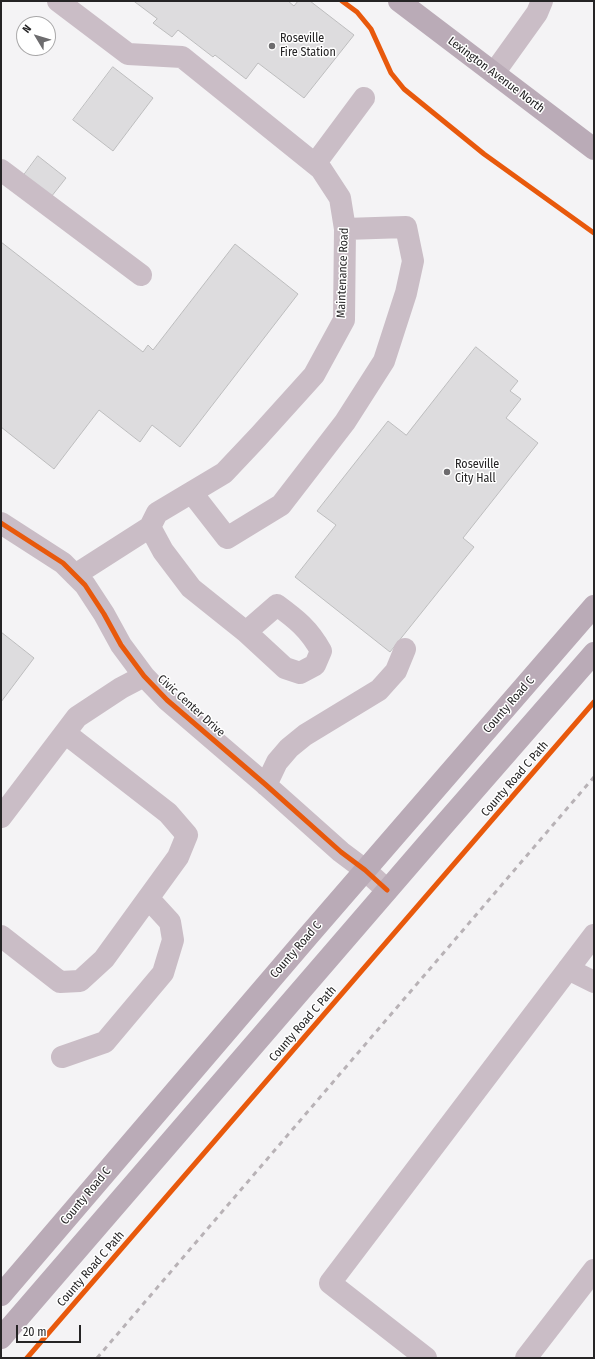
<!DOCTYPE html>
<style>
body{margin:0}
#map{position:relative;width:595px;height:1359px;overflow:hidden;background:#f4f3f5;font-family:"Fira Sans Condensed",sans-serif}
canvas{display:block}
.frame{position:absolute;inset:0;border:2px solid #252425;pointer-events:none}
.north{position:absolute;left:16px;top:16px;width:40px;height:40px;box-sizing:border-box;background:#fff;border:1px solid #a8a7a8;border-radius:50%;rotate:308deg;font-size:11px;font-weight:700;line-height:16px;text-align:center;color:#252425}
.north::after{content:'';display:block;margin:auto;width:14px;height:18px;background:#6d6c6e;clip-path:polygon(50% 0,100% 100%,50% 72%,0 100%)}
.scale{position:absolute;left:16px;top:1325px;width:65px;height:18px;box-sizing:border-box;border:2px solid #252425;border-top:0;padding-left:5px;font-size:12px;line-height:14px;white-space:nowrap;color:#252425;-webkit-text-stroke:3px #fff;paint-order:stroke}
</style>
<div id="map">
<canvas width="595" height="1359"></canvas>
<div class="frame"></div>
<div class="north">N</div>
<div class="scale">20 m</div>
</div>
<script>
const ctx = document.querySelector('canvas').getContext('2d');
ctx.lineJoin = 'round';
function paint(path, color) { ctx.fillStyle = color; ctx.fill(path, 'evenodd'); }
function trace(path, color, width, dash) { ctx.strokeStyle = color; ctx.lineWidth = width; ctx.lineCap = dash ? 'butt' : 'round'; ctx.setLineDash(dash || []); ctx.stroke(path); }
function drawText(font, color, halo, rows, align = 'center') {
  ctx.font = font + ' "Fira Sans Condensed",sans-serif'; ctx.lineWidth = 3; ctx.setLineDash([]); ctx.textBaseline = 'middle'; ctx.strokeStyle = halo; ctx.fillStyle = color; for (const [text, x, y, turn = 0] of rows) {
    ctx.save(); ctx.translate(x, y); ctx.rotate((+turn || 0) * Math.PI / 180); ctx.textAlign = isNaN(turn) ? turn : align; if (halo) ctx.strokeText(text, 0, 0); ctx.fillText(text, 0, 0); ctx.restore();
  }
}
const building = new Path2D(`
 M134 1H288L294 6 298 1H310L354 35 304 98 258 63 246 79 215 55 213 57 178 30 172 37 153 23 157 19Z
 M113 67 153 98 113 151 73 120Z
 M38 156 66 178 51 197 24 175Z
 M1 242 143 352 148 345 153 350 235 244 298 294 180 447 152 425 140 442 99 410 54 469 1 427Z
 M476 347 518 381 510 391 521 399 506 418 538 443 463 538 474 547 390 652 295 577 336 525 317 511 388 421 406 435Z
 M1 632 34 658 1 702Z`);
const minor = new Path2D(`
 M58 1 128 54 182 57 321 169 340 198 345 229 344 320 314 375 258 437 224 473 157 513 150 527 75 575
 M494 73 537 13 542 1
 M315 164 364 98
 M1 170 141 275
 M192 493 227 538 281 505 345 422 384 361 406 293 413 261 406 227 345 229
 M1 523 63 563 85 585 104 614 121 645 144 676 167 700 266 785 341 852 365 870 387 890
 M150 527 163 551 191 588 246 632 285 668 300 673 315 665 321 651C309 629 296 619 277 605L246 632
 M266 785 277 762 289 748 305 735 379 690 396 671 405 649
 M1 817 77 717 121 688 144 676
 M1 936 60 982 80 981 104 959 178 857 187 835 168 813 65 733
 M568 969 594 982
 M62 1057 105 1042 163 973 173 940 170 922 148 898
 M426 1358 330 1283 594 935
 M526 1358 594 1270`);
const major = new Path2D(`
 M399 1 594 149
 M1 1295 309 935 594 606
 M1 1338 435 835 594 653`);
const rail = new Path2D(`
 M97 1358 594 777`);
const cycleway = new Path2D(`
 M342 1 357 12 371 29 391 73 404 89 484 154 594 233
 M1 523 63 563 85 585 104 614 121 645 144 676 167 700 266 785 341 852 365 870 387 890
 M27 1358 594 702`);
const markers = [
 [272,46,4,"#6d6c6e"],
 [447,472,4,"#6d6c6e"]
];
const poiNames = [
 ["Roseville",280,39],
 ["Fire Station",280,53],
 ["Roseville",455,465],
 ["City Hall",455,479]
];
const streetNames = [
 ["Lexington Avenue North",496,75,37],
 ["Maintenance Road",343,273,-88],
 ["County Road C",509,705,-49],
 ["Civic Center Drive",191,706,42],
 ["County Road C Path",515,779,-49],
 ["County Road C",296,950,-49],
 ["County Road C Path",303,1024,-49],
 ["County Road C",86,1196,-50],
 ["County Road C Path",91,1269,-49]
];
paint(building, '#dddcde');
trace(building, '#bdbdbe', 1);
trace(minor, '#cabdc6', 22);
trace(major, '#baabb7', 22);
trace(rail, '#b8b2b6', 3, [5, 5]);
trace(cycleway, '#e8590c', 5);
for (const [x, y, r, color] of markers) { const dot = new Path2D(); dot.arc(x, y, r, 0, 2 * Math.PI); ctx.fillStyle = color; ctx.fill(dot); trace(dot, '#fff', 1.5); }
drawText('12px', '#252425', '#fff', poiNames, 'left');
drawText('12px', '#252425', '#fff', streetNames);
</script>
